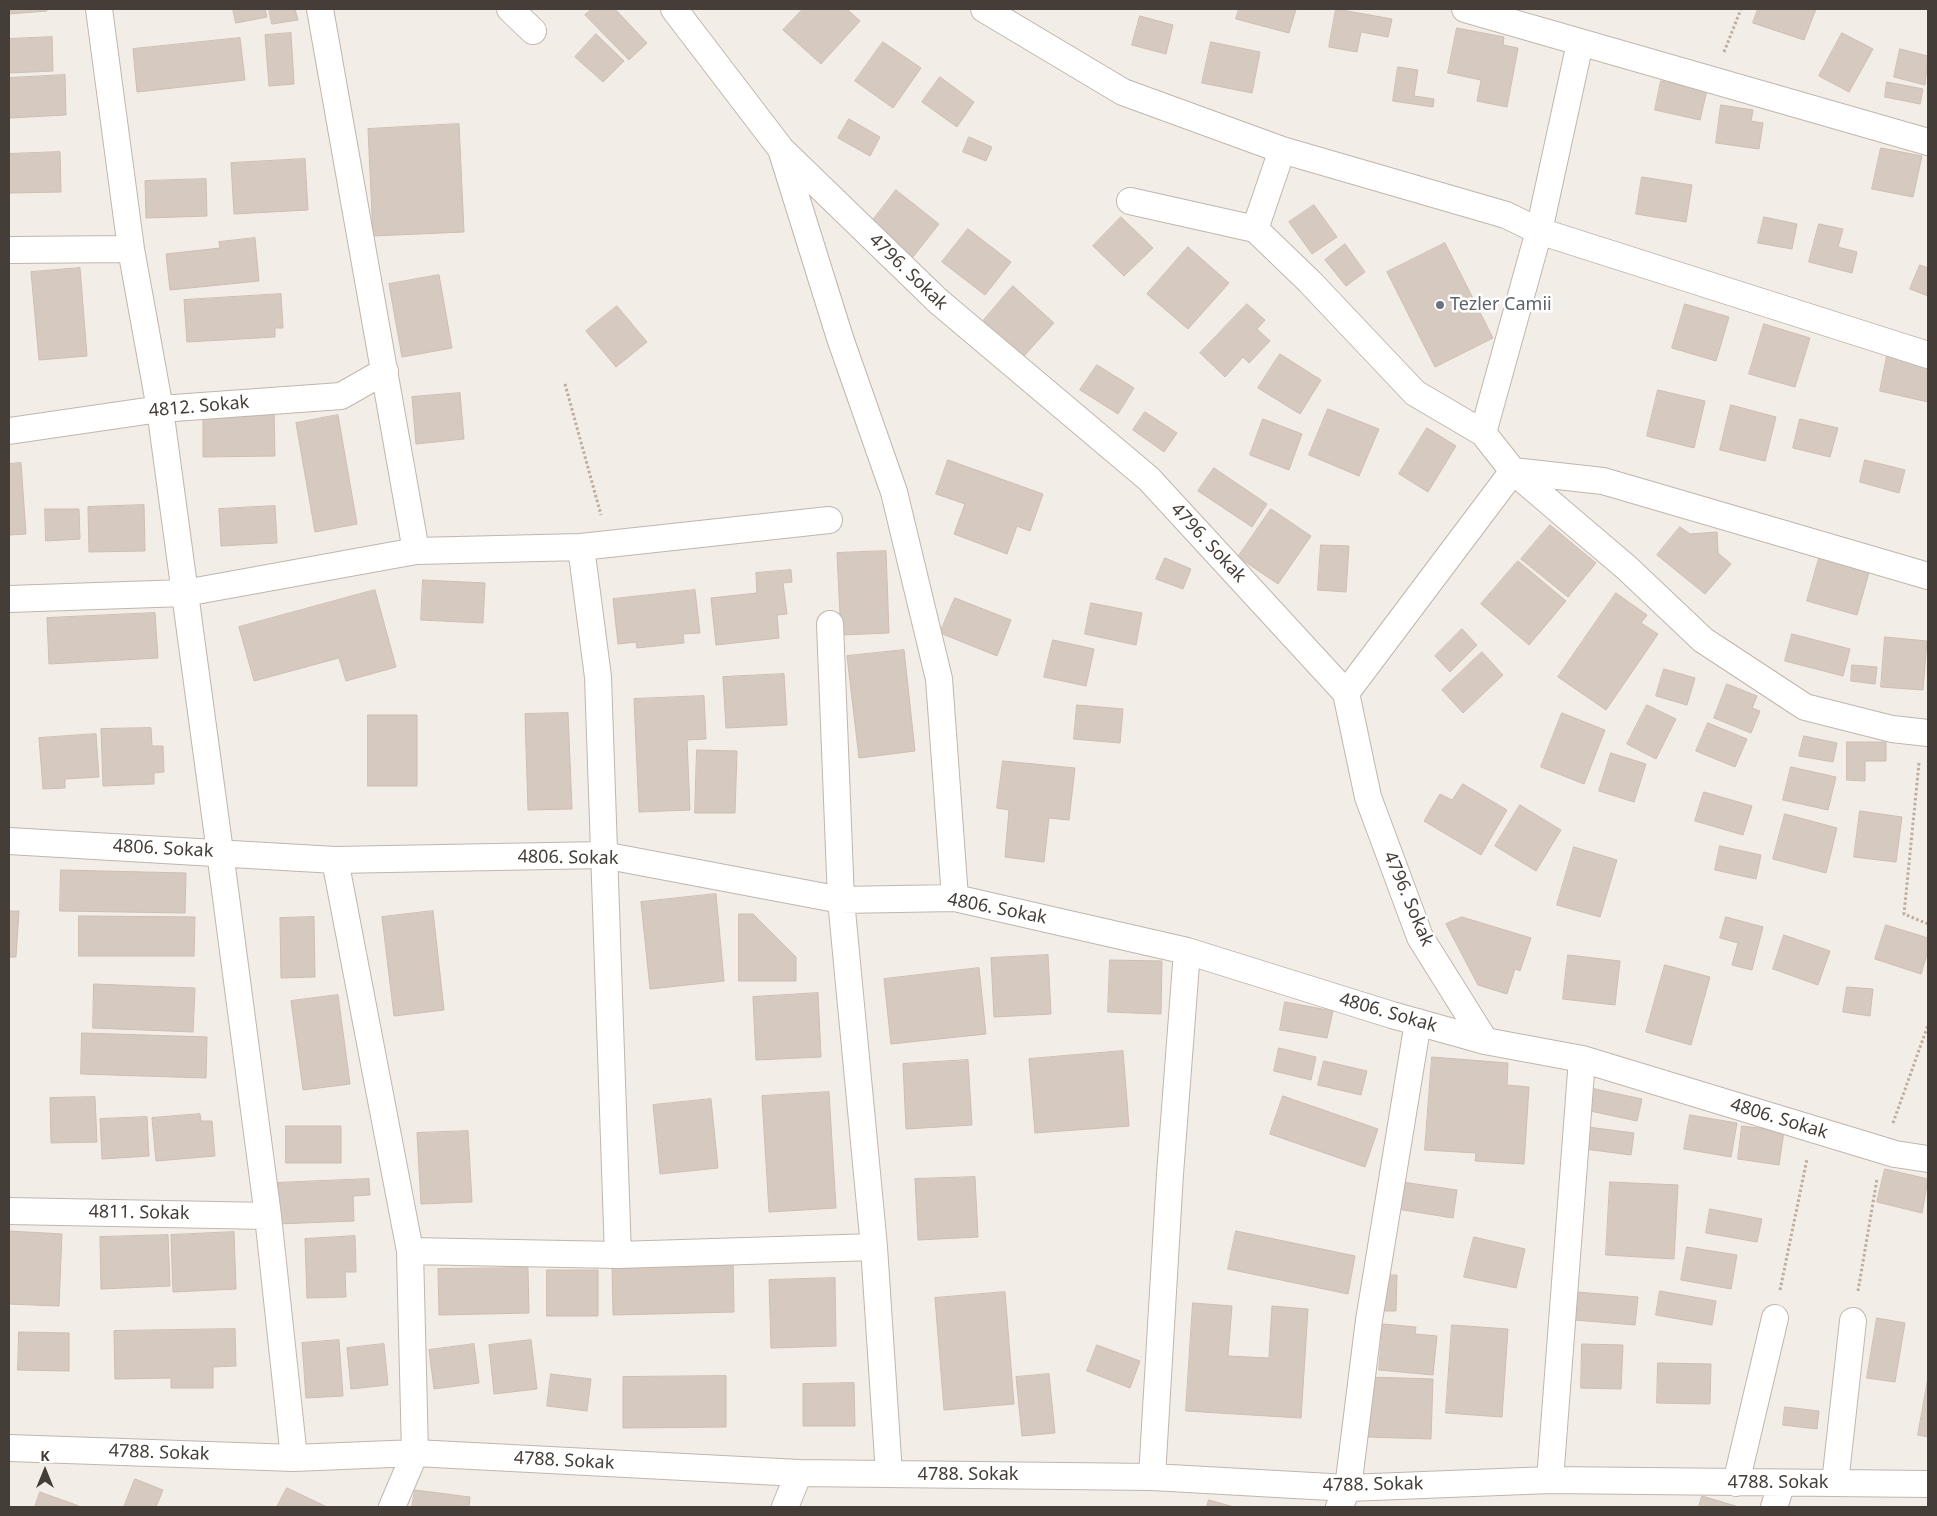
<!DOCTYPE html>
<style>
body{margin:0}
#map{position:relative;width:1937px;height:1516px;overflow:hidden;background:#f3ede7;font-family:"Noto Sans",sans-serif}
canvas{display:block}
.frame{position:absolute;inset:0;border:10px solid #453d37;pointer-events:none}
.north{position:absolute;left:20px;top:1446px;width:50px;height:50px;-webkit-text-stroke:4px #fff;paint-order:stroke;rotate:0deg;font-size:14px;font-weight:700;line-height:20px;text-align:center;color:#453d37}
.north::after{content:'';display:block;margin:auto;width:18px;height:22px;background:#453d37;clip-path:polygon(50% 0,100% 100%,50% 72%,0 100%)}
</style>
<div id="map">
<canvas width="1937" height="1516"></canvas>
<div class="frame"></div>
<div class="north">K</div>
</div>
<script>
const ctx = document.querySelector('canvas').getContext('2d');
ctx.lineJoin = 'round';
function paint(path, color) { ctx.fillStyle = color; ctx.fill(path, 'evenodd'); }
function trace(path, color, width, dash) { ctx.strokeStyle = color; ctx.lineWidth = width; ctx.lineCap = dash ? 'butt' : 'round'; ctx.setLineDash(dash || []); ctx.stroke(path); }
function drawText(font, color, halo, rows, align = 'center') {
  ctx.font = font + ' "Noto Sans",sans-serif'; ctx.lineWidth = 5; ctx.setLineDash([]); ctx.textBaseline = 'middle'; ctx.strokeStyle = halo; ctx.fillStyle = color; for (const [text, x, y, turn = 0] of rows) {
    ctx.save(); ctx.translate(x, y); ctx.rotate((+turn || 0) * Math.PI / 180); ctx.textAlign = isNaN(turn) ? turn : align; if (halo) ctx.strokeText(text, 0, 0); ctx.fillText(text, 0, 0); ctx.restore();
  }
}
const building = new Path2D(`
 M9 9H47V11L9 14Z
 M233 9H265L267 17 236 23Z
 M269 9H295L298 20 272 24Z
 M592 9H615L647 43 629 60 585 15Z
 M803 9H847L860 21 821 64 783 30Z
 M1239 9H1296L1289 33 1236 19Z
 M1336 9 1392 19 1388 37 1361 32 1357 52 1329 47Z
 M1758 9H1816L1804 40 1753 23Z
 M1140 16 1173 25 1166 54 1132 45Z
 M1457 28 1504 37 1503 45 1518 48 1507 107 1477 101 1481 80 1448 73Z
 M291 33 294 84 269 86 265 35Z
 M1842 33 1873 49 1849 92 1819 76Z
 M596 34 624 61 603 82 575 57Z
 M52 37 53 71 9 73V39Z
 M240 38 245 80 137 92 133 49Z
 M883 42 921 68 893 108 855 81Z
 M1211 42 1260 52 1252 93 1202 83Z
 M1900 49 1928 56 1925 85 1894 77Z
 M1398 67 1418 70 1414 96 1434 99 1433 107 1393 101Z
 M65 75 66 115 9 118V78Z
 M940 77 974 102 957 127 922 102Z
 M1661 81 1707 90 1700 120 1655 110Z
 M1887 82 1923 89 1920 104 1885 97Z
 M1721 105 1753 110 1751 121 1763 123 1759 149 1716 143Z
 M849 119 880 137 870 156 838 138Z
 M459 124 464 232 373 236 368 129Z
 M969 137 992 147 986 161 963 152Z
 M1881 148 1922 156 1913 197 1872 189Z
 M60 152 61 192 9 193V154Z
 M305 159 308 210 234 214 231 163Z
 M1642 177 1692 185 1686 222 1636 214Z
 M206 179 207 216 146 218 145 181Z
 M896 190 939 224 913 257 870 224Z
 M1314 205 1337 237 1312 254 1289 222Z
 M1121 217 1153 248 1124 276 1093 246Z
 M1764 217 1797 224 1792 249 1758 243Z
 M1819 224 1843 229 1838 247 1857 252 1852 273 1809 262Z
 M968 229 1011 262 985 295 942 262Z
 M255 238 259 281 170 290 166 254 220 248 219 242Z
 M1445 243 1493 338 1435 367 1387 272Z
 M1345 244 1365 272 1346 286 1325 260Z
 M1188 247 1229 283 1188 329 1147 294Z
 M1920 265 1928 268V296L1910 289Z
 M80 268 87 356 39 360 31 272Z
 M439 275 452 348 402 357 389 284Z
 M1013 286 1054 323 1023 357 983 321Z
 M281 294 283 328H275V337L187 342 184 300Z
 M1247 304 1265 320 1257 329 1270 341 1249 363 1243 357 1225 377 1200 353Z
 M1685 304 1729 317 1716 361 1672 348Z
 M617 306 647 342 616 367 586 331Z
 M1764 324 1810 338 1795 387 1749 374Z
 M1280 354 1321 380 1300 414 1258 388Z
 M1887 356 1928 365V402L1880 391Z
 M1097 365 1134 388 1118 414 1080 390Z
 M1658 390 1705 401 1694 448 1647 436Z
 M460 393 464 439 416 444 412 397Z
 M1731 405 1776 417 1765 461 1720 450Z
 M1328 409 1379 429 1359 476 1309 455Z
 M274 411 275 456 203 457V412Z
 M1145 412 1177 433 1164 452 1133 430Z
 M338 415 357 524 315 532 296 423Z
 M1263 419 1302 434 1289 470 1250 455Z
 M1800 419 1838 428 1830 457 1793 448Z
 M1427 428 1456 446 1428 492 1399 474Z
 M948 460 1043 494 1030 531 1017 526 1007 554 954 534 965 504 936 494Z
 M1865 460 1905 470 1899 493 1860 482Z
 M21 463 26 534 9 535V464Z
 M1214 468 1267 504 1252 527 1198 491Z
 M144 505 145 551 89 552 88 507Z
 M275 506 277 543 221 546 219 509Z
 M45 509H79L80 539 46 541Z
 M1271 509 1311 536 1278 584 1238 557Z
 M1550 525 1596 563 1568 597 1521 559Z
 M1680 527 1690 534 1717 532 1718 553 1731 564 1705 594 1657 555Z
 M1321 545 1349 546 1346 592 1318 590Z
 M886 551 889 633 841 635 837 553Z
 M1820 555 1870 569 1857 615 1807 601Z
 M1165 558 1191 569 1183 589 1156 579Z
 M1518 561 1566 601 1529 645 1481 604Z
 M791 570 792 582 783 583 787 614 777 615 779 638 716 645 711 598 757 593 756 573Z
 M423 580 485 583 483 623 421 620Z
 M375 590 396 667 346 681 339 658 254 681 239 627Z
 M695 590 700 633 683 634 684 643 637 648 636 642 618 644 613 599Z
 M1616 593 1647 615 1641 623 1658 634 1606 710 1558 677Z
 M955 598 1011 620 997 656 940 633Z
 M1091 603 1142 613 1136 645 1085 634Z
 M155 613 158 658 49 664 47 618Z
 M1462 629 1477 645 1450 672 1435 656Z
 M1792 634 1850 649 1843 676 1785 661Z
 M1885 637 1927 641 1923 690 1881 687Z
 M1053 640 1094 649 1086 686 1044 677Z
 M904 650 915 751 859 758 847 656Z
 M1482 652 1503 675 1463 713 1442 690Z
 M1852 665 1877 667 1875 684 1851 681Z
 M1664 669 1695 678 1687 705 1656 696Z
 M784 674 787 725 726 728 723 677Z
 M1727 684 1757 696 1752 708 1760 711 1751 733 1714 718Z
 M704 696 706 739 687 740 690 810 639 812 634 699Z
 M1077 705 1123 709 1120 743 1074 739Z
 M1647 705 1676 719 1656 759 1627 744Z
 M568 713 572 809 528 810 525 714Z
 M1562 713 1605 730 1584 784 1541 767Z
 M368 715H417V786H368Z
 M1708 723 1747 739 1735 767 1696 751Z
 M151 728 152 746H163L164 772 154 773V784L103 786 101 729Z
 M96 734 99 777 65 779V788L43 789 39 738Z
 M1804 736 1837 743 1833 762 1799 756Z
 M1847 742H1886V761H1865V781L1847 780Z
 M697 750 737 751 735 813H695Z
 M1611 753 1646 764 1634 802 1599 791Z
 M1003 761 1075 768 1069 820 1049 818 1044 862 1005 857 1009 810 997 808Z
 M1791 767 1836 777 1828 810 1783 800Z
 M1463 784 1507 810 1481 855 1424 821 1440 794 1452 800Z
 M1704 792 1752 806 1743 835 1695 821Z
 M1520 805 1561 830 1536 871 1495 846Z
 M1860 811 1902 817 1896 862 1854 857Z
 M1785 814 1837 828 1826 873 1773 859Z
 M1720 846 1761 855 1756 879 1715 870Z
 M1574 847 1617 860 1600 917 1557 905Z
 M61 870 186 873 185 913 60 911Z
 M716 894 724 981 650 989 641 902Z
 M9 911H19L16 957H9Z
 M433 911 444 1010 394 1016 382 917Z
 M739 914H753L796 957V981H739Z
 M79 916 195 917 194 956H79Z
 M314 917 315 977 281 978 280 918Z
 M1462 917 1531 938 1520 971 1515 969 1507 994 1478 985 1446 924Z
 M1726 917 1763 927 1752 970 1732 965 1738 943 1720 938Z
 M1886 925 1928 938V951L1921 974 1875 959Z
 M1784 935 1830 951 1818 985 1773 969Z
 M1048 955 1051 1014 994 1017 991 958Z
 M1568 955 1620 961 1615 1005 1563 999Z
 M1110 960 1162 961 1161 1014 1108 1012Z
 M1665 965 1710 977 1691 1045 1646 1032Z
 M979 968 986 1034 891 1044 884 979Z
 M94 984 195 988 193 1032 93 1028Z
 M1847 987 1873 989 1870 1016 1843 1012Z
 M818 993 821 1057 756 1060 753 997Z
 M338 995 350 1084 303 1090 291 1001Z
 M1285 1002 1333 1011 1327 1038 1280 1030Z
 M82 1033 207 1037 206 1078 81 1074Z
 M1279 1048 1316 1057 1311 1080 1274 1071Z
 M1123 1051 1129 1126 1035 1133 1029 1059Z
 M1432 1057 1508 1063 1507 1085 1529 1087 1524 1164 1475 1161 1476 1153 1425 1150Z
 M968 1060 972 1125 906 1129 903 1064Z
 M1324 1061 1367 1071 1361 1095 1318 1085Z
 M1581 1086 1642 1099 1637 1121 1576 1108Z
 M829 1092 836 1208 769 1212 762 1096Z
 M1283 1096 1378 1129 1365 1167 1270 1134Z
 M95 1097 97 1142 51 1143 50 1098Z
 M711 1099 718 1168 660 1174 653 1105Z
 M200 1114 201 1121H212L215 1156 156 1161 152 1118Z
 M1690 1115 1737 1123 1731 1157 1684 1149Z
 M147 1117 149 1156 102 1159 100 1119Z
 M286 1126H341V1163H286Z
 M1580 1126 1634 1133 1631 1155 1577 1148Z
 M1742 1126 1784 1131 1779 1165 1738 1159Z
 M468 1131 472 1202 421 1204 417 1133Z
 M1885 1169 1928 1179 1922 1213 1877 1202Z
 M975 1177 978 1237 918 1240 915 1179Z
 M369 1179 370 1195 353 1196 354 1221 277 1224 275 1183Z
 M1402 1182 1457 1190 1453 1218 1397 1209Z
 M1610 1182 1678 1185 1674 1259 1606 1255Z
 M1710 1209 1762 1219 1757 1242 1706 1233Z
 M9 1231 62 1234 59 1306 9 1304Z
 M1236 1231 1355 1256 1348 1294 1228 1269Z
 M234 1232 236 1289 173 1292 171 1235Z
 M168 1235 170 1286 101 1289 100 1237Z
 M355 1236 356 1272H345L346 1297 307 1298 305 1239Z
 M1474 1237 1525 1249 1516 1288 1464 1277Z
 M1687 1247 1737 1255 1731 1289 1681 1280Z
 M733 1260 734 1312 613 1315 612 1264Z
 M528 1268 529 1313 439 1315 438 1269Z
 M547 1270H598V1316H547Z
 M1380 1275H1397L1396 1311H1379Z
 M835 1278 836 1346 771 1348 769 1280Z
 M1660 1291 1716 1301 1712 1325 1656 1315Z
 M1005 1292 1014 1404 944 1410 935 1298Z
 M1577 1292 1638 1297 1635 1325 1575 1320Z
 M1193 1303 1232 1306 1228 1356 1269 1358 1272 1306 1308 1309 1301 1418 1186 1411Z
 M1877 1318 1905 1323 1895 1382 1867 1378Z
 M1383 1324 1416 1327 1415 1334 1437 1336 1433 1375 1379 1370Z
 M1452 1325 1508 1329 1502 1417 1446 1413Z
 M235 1329 236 1366 213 1367V1388H171V1378L115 1379 114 1331Z
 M19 1332 69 1333V1371L18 1370Z
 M339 1340 343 1396 306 1398 302 1343Z
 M531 1340 537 1389 494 1394 489 1345Z
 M384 1344 388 1385 351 1389 347 1348Z
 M474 1344 479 1383 434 1389 429 1350Z
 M1582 1344 1623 1345 1621 1389 1581 1388Z
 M1097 1345 1140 1361 1130 1388 1087 1371Z
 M1658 1363 1711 1364 1710 1404 1657 1403Z
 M551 1374 591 1379 587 1411 547 1406Z
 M1049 1374 1055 1433 1022 1436 1016 1377Z
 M726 1376V1427L623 1428V1377Z
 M1368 1377 1433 1379 1431 1439 1367 1437Z
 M1928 1378V1437L1918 1435Z
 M854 1383 855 1426H803V1384Z
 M1785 1407 1819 1411 1817 1429 1783 1425Z
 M135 1479 163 1490 156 1507H124Z
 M287 1488 327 1507H277Z
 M415 1490 470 1497 469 1507H412Z
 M40 1492 79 1506V1507H35Z
 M1702 1496 1739 1507H1699Z
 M1209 1500 1234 1507H1207Z`);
const path = new Path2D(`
 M1724 52 1741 9
 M565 384 601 515
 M1919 763 1904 914 1928 924
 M1893 1123 1928 1025
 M1780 1290 1807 1159
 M1858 1291 1877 1179`);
const minor = new Path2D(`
 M99 9 131 249 160 409 220 852 268 1216 294 1458
 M320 9 416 551 581 547 598 677 618 1255
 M510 9 533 31
 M674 9 781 149 840 338 894 492 939 679 955 898
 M984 9 1123 92 1282 150 1506 215 1539 231 1928 355
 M1465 9 1928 142
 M781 149 938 301 1149 479 1346 693 1368 797 1420 937 1485 1041
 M1282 150 1255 229 1310 282 1415 393 1483 433 1513 471 1627 568 1703 640 1805 707 1892 729 1928 733
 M1130 201 1255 229
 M9 250 131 249
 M9 431 160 409 341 396 385 371
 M1483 433 1539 231 1580 43
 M1513 471 1603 481 1928 576
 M581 547 829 520
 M9 599 185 593 416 551
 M830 624 841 900 874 1247 889 1474
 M1346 693 1513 471
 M9 841 335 860 603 855 841 900 955 898 1187 951 1392 1015 1485 1041 1582 1059 1895 1154 1928 1159
 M335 860 410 1251 415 1453 392 1507
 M9 1211 268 1216
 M410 1251 618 1255 874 1247
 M9 1448 294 1458 415 1453 799 1473 1152 1477 1348 1488 1550 1480 1928 1484
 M1152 1477 1170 1174 1187 951
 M1550 1480 1582 1059
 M1736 1483 1775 1318
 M1835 1483 1853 1321
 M785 1507 799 1473
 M1339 1507 1348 1488 1369 1320 1418 1022
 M1774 1507 1782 1483`);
const markers = [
 [1440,305,5,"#6b7280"]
];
const streetNames = [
 ["4796. Sokak",908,272,44],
 ["4812. Sokak",199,407,-5],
 ["4796. Sokak",1208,543,47],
 ["4806. Sokak",163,849,3],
 ["4806. Sokak",568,858,1],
 ["4796. Sokak",1408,899,67],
 ["4806. Sokak",997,909,11],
 ["4806. Sokak",1388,1013,16],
 ["4806. Sokak",1779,1119,17],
 ["4811. Sokak",139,1213,1],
 ["4788. Sokak",159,1453,2],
 ["4788. Sokak",564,1461,3],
 ["4788. Sokak",968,1475],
 ["4788. Sokak",1778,1483],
 ["4788. Sokak",1373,1485,-1]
];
const worshipNames = [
 ["Tezler Camii",1450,305]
];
paint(building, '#d6cac0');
trace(building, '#cebdb1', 1);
trace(minor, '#c0b6ad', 28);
trace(path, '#beac9c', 3, [2.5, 2.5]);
trace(minor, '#fff', 26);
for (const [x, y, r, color] of markers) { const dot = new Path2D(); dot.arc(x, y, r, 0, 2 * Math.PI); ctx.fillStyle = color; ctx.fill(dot); trace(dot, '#fff', 2); }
drawText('18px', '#453d37', '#fff', streetNames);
drawText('18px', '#5b616d', '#fff', worshipNames, 'left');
</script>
